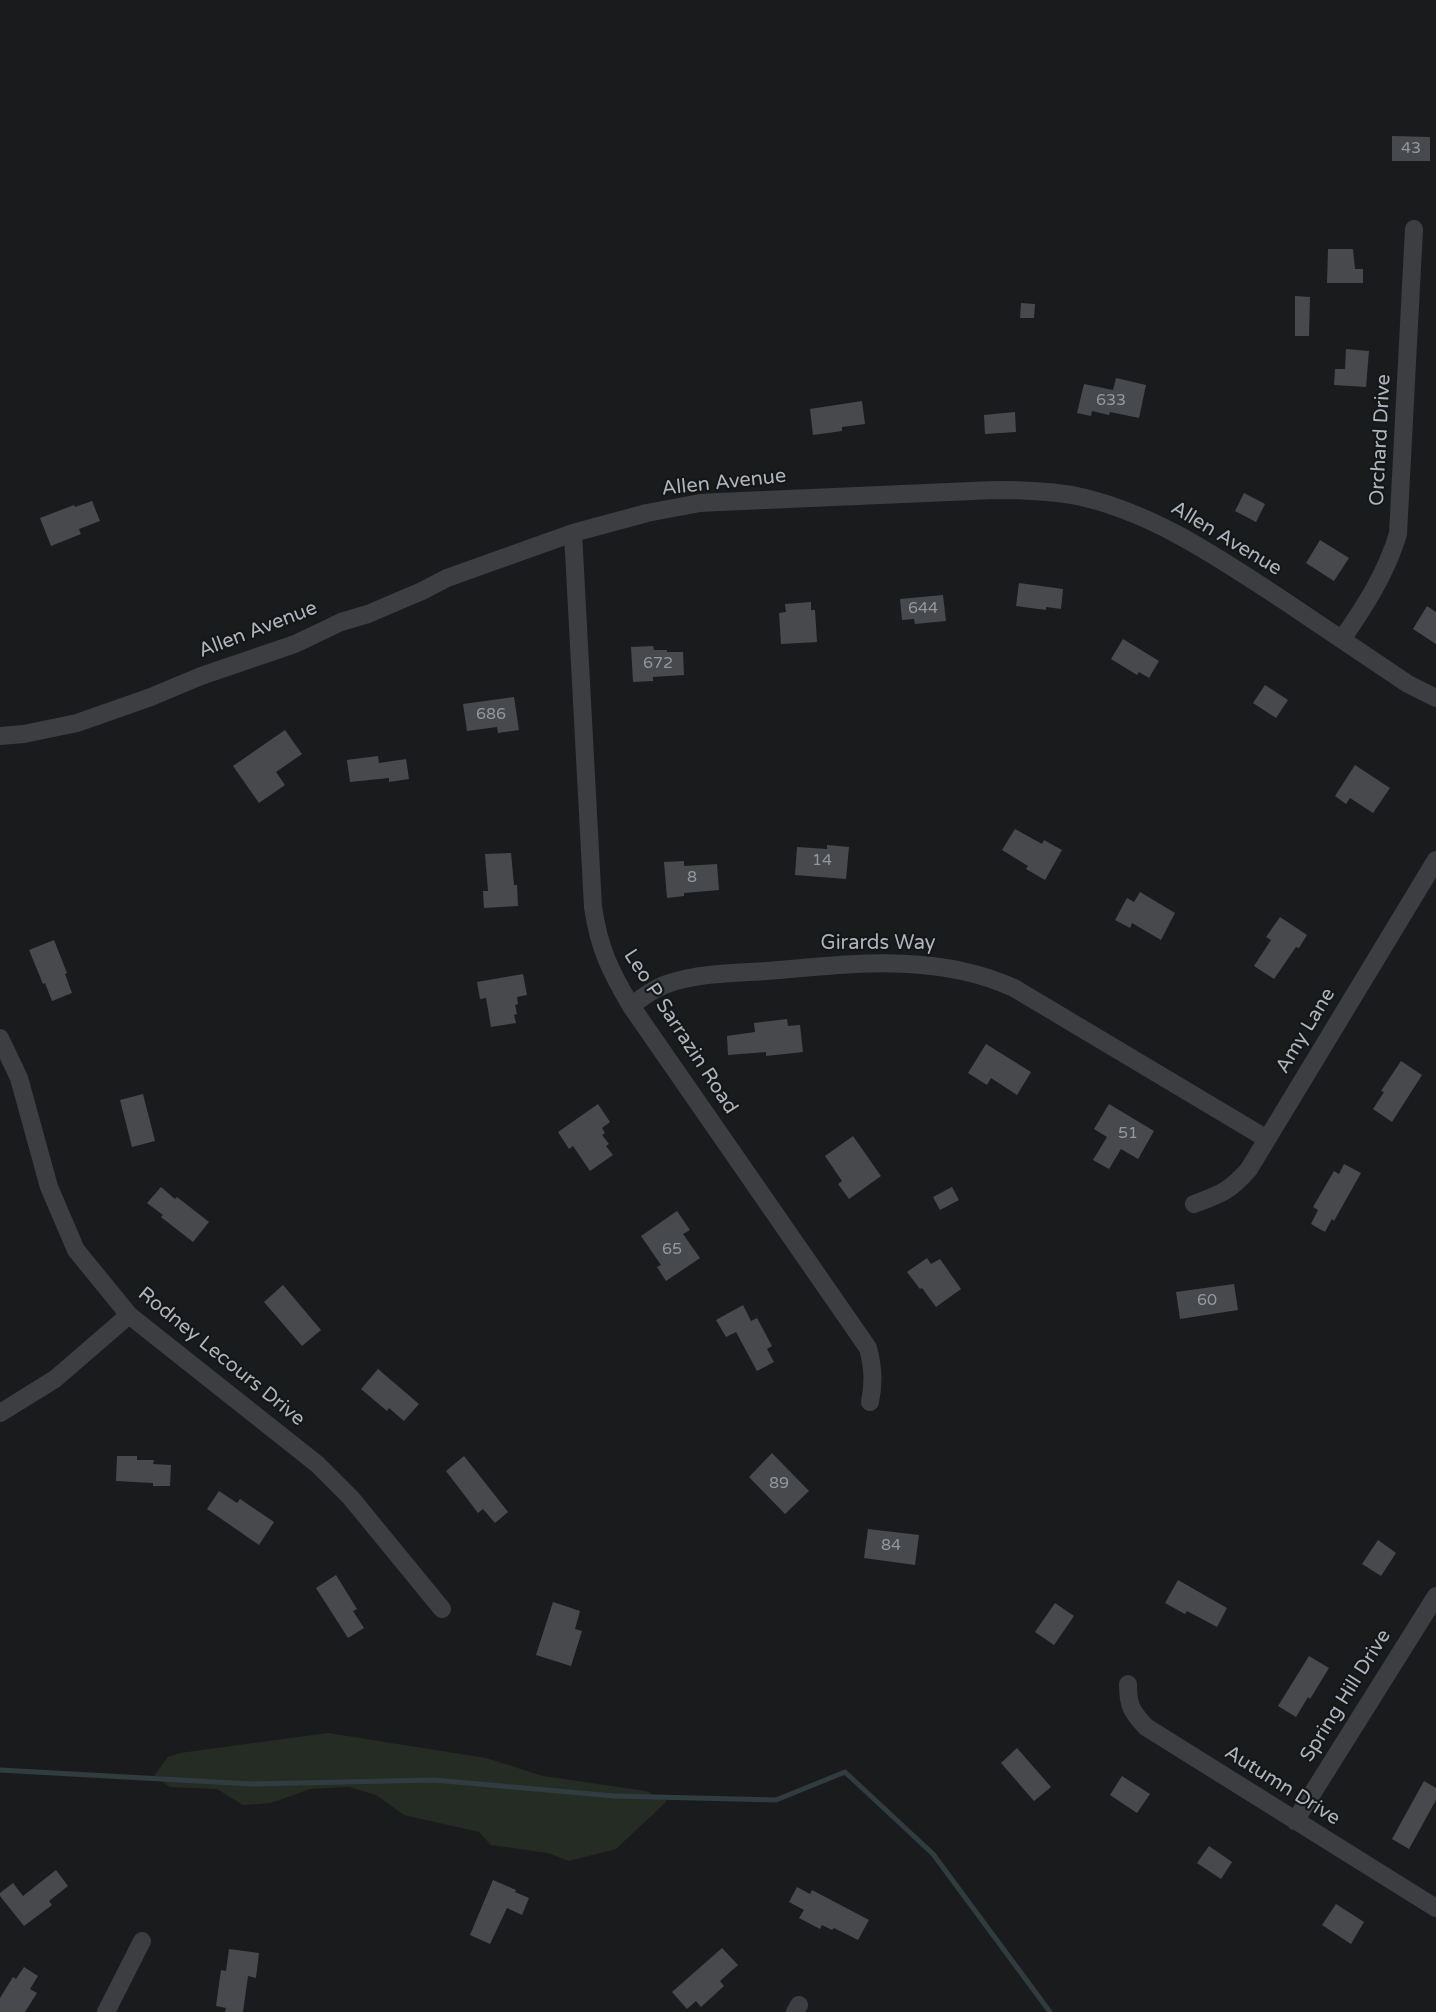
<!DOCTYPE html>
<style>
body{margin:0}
canvas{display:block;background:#1a1b1c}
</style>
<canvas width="1436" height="2012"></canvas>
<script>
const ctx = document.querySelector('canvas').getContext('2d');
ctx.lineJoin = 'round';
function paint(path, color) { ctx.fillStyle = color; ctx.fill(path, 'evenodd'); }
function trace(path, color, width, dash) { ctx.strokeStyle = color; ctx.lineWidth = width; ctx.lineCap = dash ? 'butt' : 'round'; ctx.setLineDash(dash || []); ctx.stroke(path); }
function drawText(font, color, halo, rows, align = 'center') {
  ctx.font = font + ' "Varela Round",sans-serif'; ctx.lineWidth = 4.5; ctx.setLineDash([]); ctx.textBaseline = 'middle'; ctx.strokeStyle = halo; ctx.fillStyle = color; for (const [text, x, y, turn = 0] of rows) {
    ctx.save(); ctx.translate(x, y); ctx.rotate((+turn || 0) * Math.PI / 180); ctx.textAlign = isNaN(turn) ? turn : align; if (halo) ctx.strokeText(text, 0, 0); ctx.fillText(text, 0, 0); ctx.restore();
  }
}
const green = new Path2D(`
 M328 1733 486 1758 543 1776 646 1791 667 1801 616 1849 569 1861 548 1853 491 1845 479 1832 404 1815 376 1795 349 1787 310 1789 271 1803 243 1805 217 1789 170 1787 154 1776 168 1757 180 1753Z`);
const stream = new Path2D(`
 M0 1770 252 1784 434 1780 614 1796 776 1800 845 1772 933 1854 1050 2012`);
const building = new Path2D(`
 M1392 136 1430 137V161H1392Z
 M1328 249H1353L1355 269H1363V283H1327Z
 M1295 296 1310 297 1309 336H1295Z
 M1021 303 1035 304 1034 318H1020Z
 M1346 349 1369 351 1366 387 1334 385 1335 369H1345Z
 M1116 378 1146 385 1139 418 1110 412 1109 415 1092 411 1091 416 1077 413 1084 384 1113 390Z
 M862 401 865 424 842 427V431L813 435 810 409Z
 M1015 412 1016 432 985 434 984 415Z
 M1244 493 1265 504 1256 522 1235 511Z
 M92 501 100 521 79 529 81 534 51 546 40 518 74 505 75 507Z
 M1320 540 1349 558 1334 581 1306 563Z
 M1019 583 1063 589 1061 609 1046 607V610L1016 606Z
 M943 595 946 621 915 624 914 619 902 620 900 599Z
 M811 602V610H815L817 642 781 644 779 613 786 612 785 604Z
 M1427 606 1436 612V644L1413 629Z
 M1123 639 1159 661 1149 678 1139 672 1137 675 1111 659Z
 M653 646 654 650H667V652H683L684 675 653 677V681L633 682 631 647Z
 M1265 685 1288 700 1276 718 1253 703Z
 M514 697 519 730 498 733 497 727 467 731 463 704Z
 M285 730 302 754 276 772 285 785 259 803 233 766Z
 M378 756 379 763 406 759 409 779 389 782V778L350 782 347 760Z
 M1355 765 1390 788 1373 813 1350 798 1346 804 1335 796Z
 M1015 829 1042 844 1044 840 1062 850 1045 880 1026 869 1028 866 1002 850Z
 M827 845 849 847 846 879 795 875 797 847 827 849Z
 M511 853 514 885H517L518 906 484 908 483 891H488L485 854Z
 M684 861V866L717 864 719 890 684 893V896L667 898 664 862Z
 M1140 892 1175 913 1161 940 1132 923 1130 928 1115 920 1127 898 1134 902Z
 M1280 917 1307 935 1299 948 1296 947 1274 979 1254 966 1271 940 1266 937Z
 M54 940 67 973 65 974 72 993 52 1001 45 983 43 984 29 950Z
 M523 974 527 995 517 997 518 1004 515 1005 517 1014 514 1015 516 1023 491 1027 486 998 480 999 477 982Z
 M787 1019 788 1026 800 1025 803 1052 766 1056V1052L728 1055 727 1036 755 1032 754 1023Z
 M986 1044 1031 1072 1017 1095 991 1078 987 1085 968 1073Z
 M1401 1061 1422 1075 1392 1122 1373 1109 1384 1092 1381 1091Z
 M143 1094 155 1141 132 1147 120 1100Z
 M598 1104 610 1122 602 1128 605 1133 602 1135 609 1144 606 1146 613 1155 590 1171 573 1146 569 1149 558 1132Z
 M1109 1104 1154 1131 1138 1159 1121 1149 1109 1169 1093 1160 1107 1137 1094 1129Z
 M853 1136 881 1176 849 1199 838 1184 842 1181 825 1156Z
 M1344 1164 1361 1173 1334 1221 1332 1219 1325 1232 1311 1224 1318 1210 1313 1207 1334 1171 1339 1174Z
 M161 1187 175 1199 177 1197 209 1222 193 1242 161 1217 163 1215 147 1203Z
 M952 1187 959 1200 940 1210 933 1197Z
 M677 1211 690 1230 683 1234 700 1258 666 1281 657 1267 661 1265 641 1236Z
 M927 1258 931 1264 940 1259 961 1289 936 1307 922 1288 920 1289 907 1272Z
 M1234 1284 1238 1310 1180 1319 1176 1292Z
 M283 1285 321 1330 302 1346 264 1302Z
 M743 1305 751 1321 757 1318 772 1346 767 1349 774 1362 757 1371 736 1332 726 1337 716 1320Z
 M378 1369 419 1404 404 1421 389 1408 387 1411 361 1389Z
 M772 1453 809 1491 785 1514 749 1477Z
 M117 1456H137V1460H154L153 1464 171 1465 170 1486H153V1483L116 1481Z
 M464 1456 508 1512 495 1523 483 1509 478 1513 446 1471Z
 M219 1491 237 1503 240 1499 274 1522 259 1545 207 1509Z
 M868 1529 919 1535 915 1565 864 1558Z
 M1378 1540 1396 1553 1381 1576 1362 1564Z
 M336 1575 357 1609 353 1611 364 1628 348 1638 316 1588Z
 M1178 1580 1227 1608 1217 1627 1187 1611 1185 1614 1165 1603Z
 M553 1602 580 1611 575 1629 582 1631 571 1666 536 1655Z
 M1055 1603 1074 1616 1054 1645 1035 1632Z
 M1309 1656 1329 1668 1310 1699 1308 1697 1296 1717 1278 1706Z
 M1017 1748 1051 1787 1034 1801 1001 1763Z
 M1122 1776 1150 1794 1137 1813 1110 1795Z
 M1424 1781 1436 1788V1800L1409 1849 1392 1839Z
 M1209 1846 1232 1862 1221 1879 1197 1863Z
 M56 1870 68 1886 49 1901 52 1905 24 1926 0 1896V1893L13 1883 23 1896Z
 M493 1880 516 1890 515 1892 529 1898 522 1915 507 1908 490 1944 470 1935Z
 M797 1887 810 1894 812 1890 869 1920 858 1940 834 1928 832 1930 822 1925 820 1929 799 1918 804 1910 789 1902Z
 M1336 1904 1364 1922 1351 1944 1322 1925Z
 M722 1948 738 1965 720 1981 724 1986 701 2007 696 2001 687 2009 672 1992Z
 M229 1949 259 1953 256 1978 248 1976 243 2012H225L226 2008 216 2006 221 1970 226 1971Z
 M24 1967 38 1976 30 1989 37 1993 25 2012H0V1998L13 1977 16 1979Z`);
const minor = new Path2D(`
 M573 533 593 907C599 948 610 971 631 1006L868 1348C873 1367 874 1382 870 1402
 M1342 639C1366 605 1386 573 1398 534L1414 229
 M0 736 24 734 77 723 151 697 201 676 295 644 341 622 368 614 422 591 447 578 573 533 647 513 700 503 719 502 995 490C1021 490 1047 491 1072 495 1150 510 1219 558 1283 600 1325 628 1366 656 1408 684L1436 698
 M631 1006C643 997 656 987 670 983 700 973 735 973 766 971 850 964 935 952 1014 988L1267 1139
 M0 1038 19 1078 49 1187 76 1250 129 1315 317 1464 351 1498 442 1609
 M1194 1204C1221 1194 1230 1191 1249 1169L1436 860
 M0 1413 55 1379 129 1315
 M1128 1684C1128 1705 1131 1711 1146 1727L1436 1908
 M1295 1821 1436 1596
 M106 2012 142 1941
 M795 2012 799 2005`);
const numberNames = [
 ["43",1411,149],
 ["633",1111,401],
 ["644",923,609],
 ["672",658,664],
 ["686",491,715],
 ["14",822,861],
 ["8",692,878],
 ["51",1128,1134],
 ["65",672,1250],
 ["60",1207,1301],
 ["89",779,1484],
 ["84",891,1546]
];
const streetNames = [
 ["Orchard Drive",1381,440,-87],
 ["Allen Avenue",724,483,-6],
 ["Allen Avenue",1226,539,31],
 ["Allen Avenue",258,630,-21],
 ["Girards Way",878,944],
 ["Amy Lane",1306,1031,-59],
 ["Leo P Sarrazin Road",680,1032,57],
 ["Rodney Lecours Drive",221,1357,39],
 ["Spring Hill Drive",1346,1696,-58],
 ["Autumn Drive",1282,1786,32]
];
paint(green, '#252c24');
trace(stream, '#313c40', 5);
paint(building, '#47494c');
trace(minor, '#3c3e41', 18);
drawText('16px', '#94999f', null, numberNames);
drawText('20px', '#aeb4bb', '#151617', streetNames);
</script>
